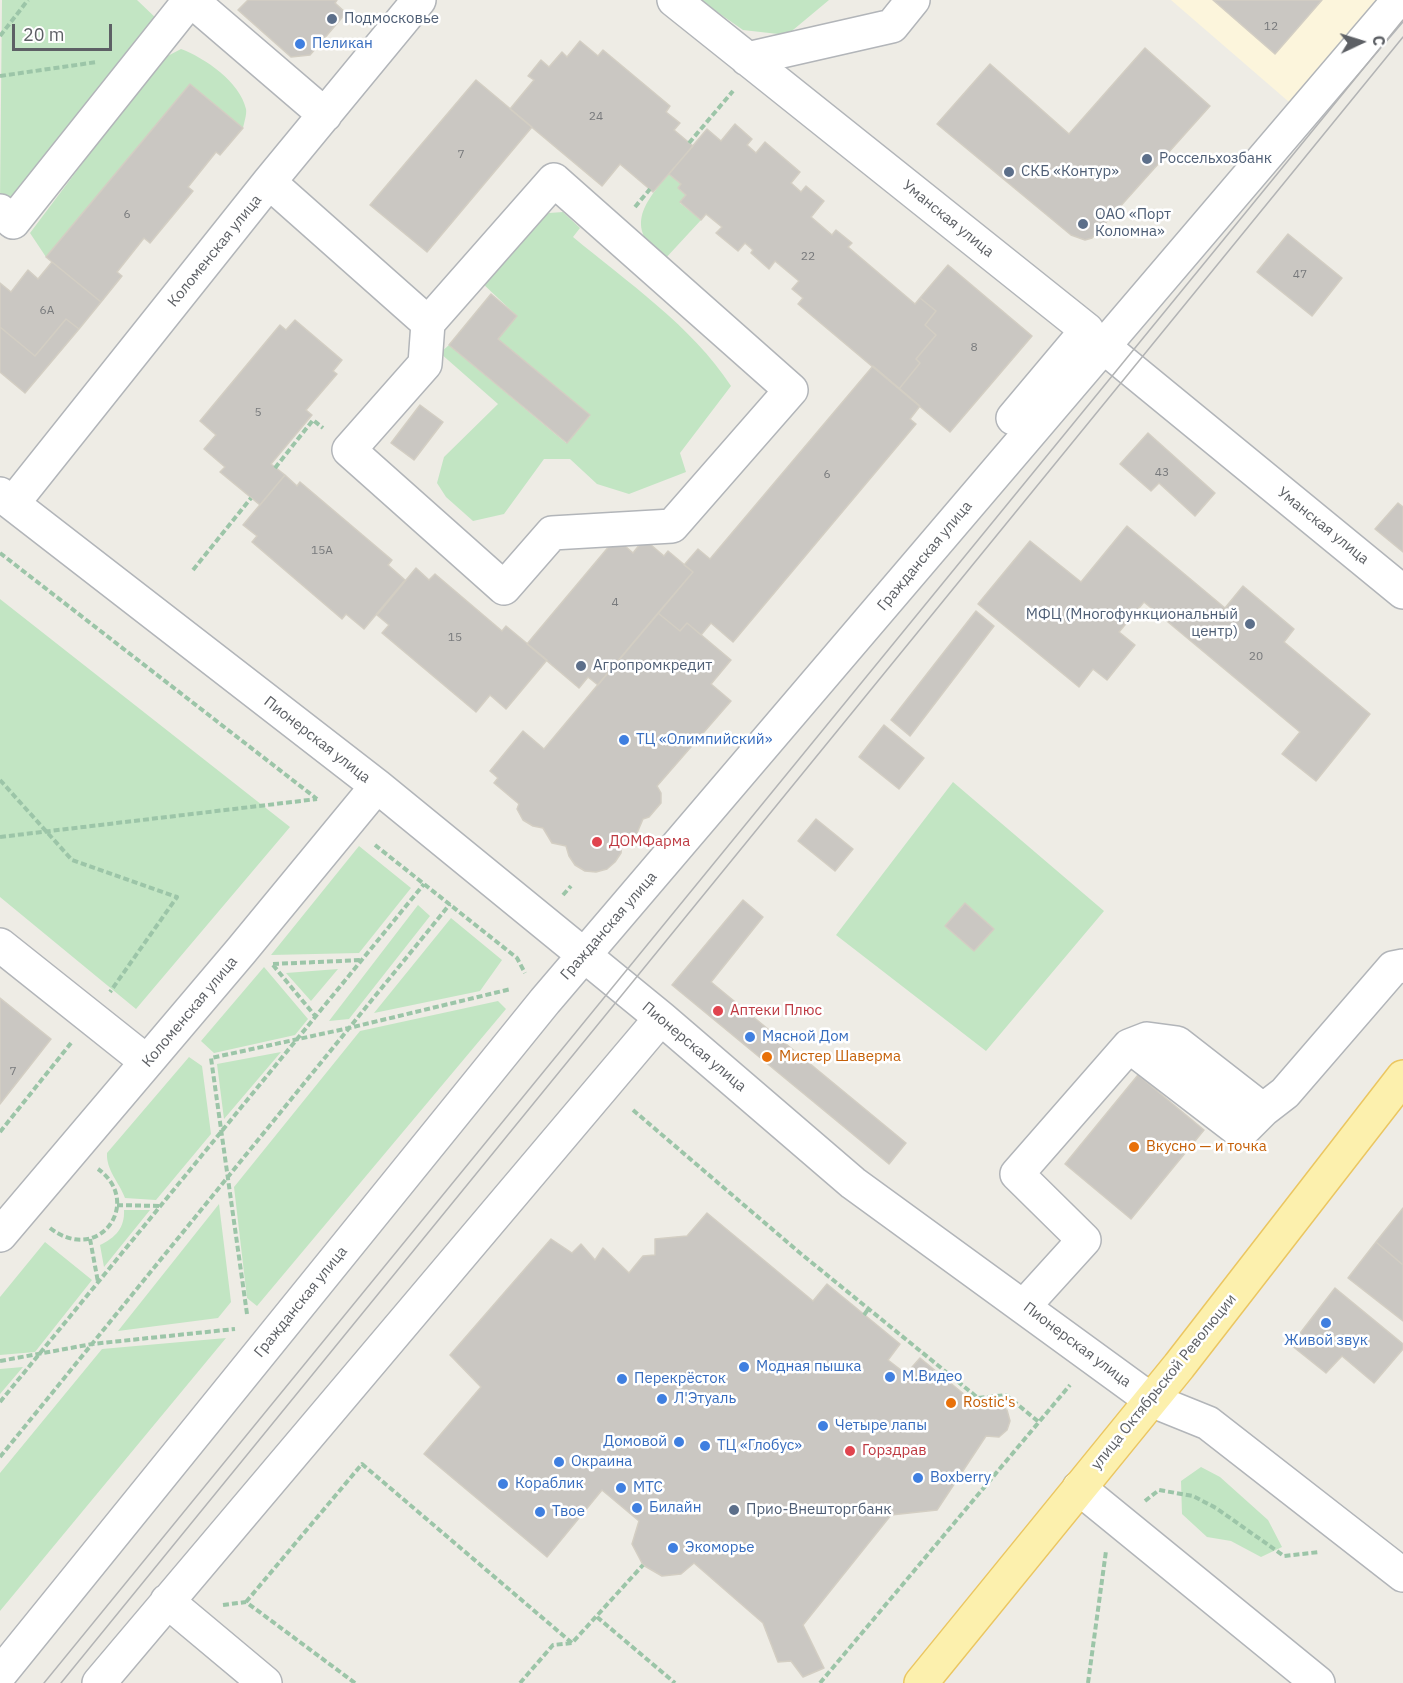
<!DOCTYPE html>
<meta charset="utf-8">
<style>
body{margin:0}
#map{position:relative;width:1403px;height:1683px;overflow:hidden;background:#eeece5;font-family:"IBM Plex Sans",sans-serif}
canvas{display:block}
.north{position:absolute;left:1331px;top:12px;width:60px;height:60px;-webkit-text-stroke:4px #fff;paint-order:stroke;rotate:86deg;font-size:16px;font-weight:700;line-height:24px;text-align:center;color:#5d6065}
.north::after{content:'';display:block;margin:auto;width:21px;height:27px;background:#5d6065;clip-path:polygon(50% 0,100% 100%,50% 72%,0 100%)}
.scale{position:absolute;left:12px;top:24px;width:100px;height:27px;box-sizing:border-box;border:3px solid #5d6065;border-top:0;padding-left:8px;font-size:18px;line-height:21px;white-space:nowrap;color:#5d6065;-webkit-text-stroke:4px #fff;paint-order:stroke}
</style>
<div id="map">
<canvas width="1403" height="1683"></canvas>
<div class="north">С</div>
<div class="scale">20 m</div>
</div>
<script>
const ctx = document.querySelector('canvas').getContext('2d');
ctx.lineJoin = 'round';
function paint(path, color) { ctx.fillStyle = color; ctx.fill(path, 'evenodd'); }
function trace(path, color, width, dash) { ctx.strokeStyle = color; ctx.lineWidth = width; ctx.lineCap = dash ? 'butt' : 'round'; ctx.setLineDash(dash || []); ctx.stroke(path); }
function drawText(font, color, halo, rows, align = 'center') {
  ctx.font = font + ' "IBM Plex Sans",sans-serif'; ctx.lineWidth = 5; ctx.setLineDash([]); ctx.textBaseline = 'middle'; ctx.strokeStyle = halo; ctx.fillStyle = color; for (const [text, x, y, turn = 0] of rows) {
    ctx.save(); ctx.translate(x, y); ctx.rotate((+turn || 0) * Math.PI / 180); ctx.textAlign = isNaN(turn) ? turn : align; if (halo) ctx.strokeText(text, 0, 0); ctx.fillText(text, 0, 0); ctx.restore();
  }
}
const commercial = new Path2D(`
 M1171 0H1386L1296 108Z`);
const green = new Path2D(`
 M2 0H137L159 21 10 210 0 201Z
 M700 0H829L787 35 743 30Z
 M181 49C205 58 240 82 246 109 247 114 244 123 243 128L46 257 30 233 160 60Z
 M669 174 681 184 678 188 686 195 680 203 701 220 664 260C625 228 642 205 669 174Z
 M563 212 580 228 573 237C627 282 692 326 731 386L680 453 686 472 629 494 597 484 570 459H544L504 514 473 521 446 497 437 483 444 457 498 404 440 353 449 345 566 443 590 416 498 339 517 316 481 282 529 228 549 213Z
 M0 599 290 827 136 1009 0 897Z
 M953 782 1104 911 986 1051 836 935Z
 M359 846 411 888 359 953 271 955Z
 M418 905 430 916 349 1019 329 1021Z
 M451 918 502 960 480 991 374 1013Z
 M264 967 308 1019 295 1035 214 1053 201 1041Z
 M338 969 311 1001 286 973Z
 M498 1001 506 1009 257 1306 247 1298 234 1187 360 1031Z
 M281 1052 224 1119 217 1064Z
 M189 1057 202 1066 211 1134 156 1200 125 1198C119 1182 106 1170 107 1153Z
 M219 1204 231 1302 218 1318 118 1331Z
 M124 1210H150L104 1267 100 1245C115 1238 125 1228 124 1210Z
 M45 1242 92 1280 35 1352 0 1355V1297Z
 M226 1338 0 1611V1473L102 1349Z
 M23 1367 0 1394V1369Z
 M1201 1467 1220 1477 1268 1520 1282 1547 1261 1557 1231 1541 1207 1537 1182 1514 1181 1481Z`);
const building = new Path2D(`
 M248 0H337L335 3 346 13 310 55 291 57 238 10Z
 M1213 0H1322L1275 54Z
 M580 41 598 56 603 50 670 106 666 112 680 123 674 130 693 146 653 192 620 164 602 186 510 109 534 80 528 76 541 60 549 67 562 52 567 57Z
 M1145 48 1210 106 1092 238 1085 240 1071 235 937 124 990 64 1069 134Z
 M476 80 532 127 427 252 370 205Z
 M190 84 243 128 220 155 216 152 188 187 193 191 150 243 144 238 117 272 122 276 101 302 46 257Z
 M735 124 752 139 747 145 756 153 765 142 800 172 791 183 801 192 806 186 824 201 811 217 832 235 836 230 852 243 848 247 915 304 920 298 936 311 925 325 936 335 916 359 920 363 899 389 798 304 803 298 792 289 799 281 775 261 769 269 751 253 753 250 745 243 738 251 716 233 722 227 706 214 701 220 680 202 686 195 678 188 681 184 669 174 707 129 721 141Z
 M1288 234 1342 278 1312 316 1257 272Z
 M52 262 101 302 79 329 66 319 35 356 0 327V283L11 292 28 270 38 279Z
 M948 265 1032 336 950 432 899 389 920 363 916 359 936 335 925 325 936 311 920 298Z
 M491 294 517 316 498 339 590 415 567 443 449 345Z
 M66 319 79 329 25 393 0 372V327L35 356Z
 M295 320 342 360 333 371 337 374 306 410 312 415 271 464 285 475 260 505 220 472 225 467 204 449 216 435 200 421 280 325 286 330Z
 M873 366 920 406 910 419 916 424 733 642 711 623 701 635 687 623 680 631 658 613 693 572 684 565 698 549 710 559Z
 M420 405 443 422 414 460 391 443Z
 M1148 433 1215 493 1195 516 1159 483 1151 491 1120 464Z
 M285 475 297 486 300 482 392 560 388 565 405 580 364 629 346 614 342 619 252 542 257 536 243 525Z
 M1398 503 1403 507V552L1375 529Z
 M1127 526 1225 608 1243 586 1294 629 1284 642 1370 714 1316 781 1282 754 1300 732 1144 602 1119 632 1135 645 1107 680 1093 669 1079 687 978 604 1030 541 1081 582Z
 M616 538 633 553 644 539 664 556 668 551 693 572 598 685 588 677 579 688 527 644Z
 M416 568 429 580 435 574 502 631 506 626 547 660 506 709 490 695 476 712 382 633 389 625 377 615Z
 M976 611 994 626 910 736 891 720Z
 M658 613 680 631 687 623 731 660 711 684 731 701 657 786 661 793V803L649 817 643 819 637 833 622 842 621 853 615 862 607 869 596 872 585 871 575 865 569 856 566 846 552 843 543 828 533 826 523 820 517 809 519 804 494 783 498 778 490 771 523 731 544 749Z
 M884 725 924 758 899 789 859 757Z
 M816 819 853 849 835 871 798 841Z
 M743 900 763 917 711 982 906 1143 889 1164 672 985Z
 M965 903 994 929 974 951 945 926Z
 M0 998 51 1039 0 1104Z
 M1138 1075 1204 1130 1131 1219 1065 1164Z
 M1403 1208V1265L1376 1242Z
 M707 1213 813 1301 827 1284 900 1344 888 1360 906 1374 920 1358 982 1409 989 1404 999 1403 1007 1410 1010 1421 1007 1430 999 1437 986 1436 937 1510 891 1515 803 1625 824 1668 803 1677 791 1661 778 1662 763 1623 694 1563 681 1574 662 1576 643 1565 632 1544 639 1521 602 1490 547 1557 424 1454 481 1387 450 1355 551 1239 572 1253 581 1244 595 1260 603 1248 629 1273 643 1256 655 1255V1239L687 1236Z
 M1376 1242 1403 1265V1321L1348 1278Z
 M1335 1288 1403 1344V1349L1374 1383 1342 1356 1326 1373 1291 1345Z`);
const path = new Path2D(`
 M0 36 28 0
 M0 76 97 62
 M689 143 733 91
 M635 207 650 189
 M275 468 313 420 323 428
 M0 553 317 799
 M193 570 251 498
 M0 780 72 860 177 897 110 992
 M0 837 317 799
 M375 845 517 958 525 973
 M563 895 571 886
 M273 964 362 960
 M273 965 316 1017
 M633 1110 800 1253 978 1398 1006 1395 1040 1423
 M0 1132 71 1043
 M117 1205 160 1206
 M50 1228C99 1266 144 1202 98 1169
 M90 1239 98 1282
 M247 1314 211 1058 349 1028 511 989
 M864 1315 869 1308
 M0 1361 92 1344 235 1329
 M0 1402 424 884
 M0 1457 450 904
 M1145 1501 1159 1490 1193 1496 1216 1508 1284 1556 1319 1552
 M246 1602 362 1464 572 1643
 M223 1605 246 1602 355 1683
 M597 1617 675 1683
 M520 1683 553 1645 572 1643 643 1565
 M820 1683 1070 1385
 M1088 1683 1106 1551`);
const minor = new Path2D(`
 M191 0 325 115
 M674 0 1087 330 1013 418
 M747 59 892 26 913 0
 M269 182 428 323 554 180 791 390 672 526 552 533 504 588 349 450 425 364 428 323
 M0 211 13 222 190 0
 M1104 347 1403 592
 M0 494 377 786 661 1018 853 1183 1151 1400 1208 1423 1403 1575
 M13 503 269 182 419 0
 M0 945 147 1062
 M1129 1046 1241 1132 1263 1110
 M0 1235 241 951 377 786
 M1025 1305 1084 1240 1017 1174 1129 1046 1147 1039 1177 1043 1263 1110 1285 1093 1393 968 1403 966
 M1079 1488 1318 1683
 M167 1601 265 1683
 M0 1674 545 1001 1399 0
 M99 1683 661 1018`);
const major = new Path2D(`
 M921 1683 1179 1366 1403 1077`);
const tram = new Path2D(`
 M44 1683 1403 20
 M61 1683 1403 37`);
const markers = [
 [332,19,6,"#5c6f8a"],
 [300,44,6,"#3f7fe0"],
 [1147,159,6,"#5c6f8a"],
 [1009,172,6,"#5c6f8a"],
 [1083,224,6,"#5c6f8a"],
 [1250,624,6,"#5c6f8a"],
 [581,666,6,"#5c6f8a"],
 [624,740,6,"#3f7fe0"],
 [597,842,6,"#e0444e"],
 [718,1011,6,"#e0444e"],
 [750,1037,6,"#3f7fe0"],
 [767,1057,6,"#e8710a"],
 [1134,1147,6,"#e8710a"],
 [1326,1323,6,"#3f7fe0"],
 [744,1367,6,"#3f7fe0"],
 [890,1377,6,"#3f7fe0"],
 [622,1379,6,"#3f7fe0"],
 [662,1399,6,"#3f7fe0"],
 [951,1403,6,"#e8710a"],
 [823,1426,6,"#3f7fe0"],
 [679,1442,6,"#3f7fe0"],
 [705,1446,6,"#3f7fe0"],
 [850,1451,6,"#e0444e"],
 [559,1462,6,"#3f7fe0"],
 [918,1478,6,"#3f7fe0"],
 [503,1484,6,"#3f7fe0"],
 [621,1488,6,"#3f7fe0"],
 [637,1508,6,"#3f7fe0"],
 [734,1510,6,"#5c6f8a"],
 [540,1512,6,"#3f7fe0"],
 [673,1548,6,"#3f7fe0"]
];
const numberNames = [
 ["12",1271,27],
 ["24",596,117],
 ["7",461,155],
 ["6",127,215],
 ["22",808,257],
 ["47",1300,275],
 ["6А",47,311],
 ["8",974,348],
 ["5",258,413],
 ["43",1162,473],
 ["6",827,475],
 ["15А",322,551],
 ["4",615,603],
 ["15",455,638],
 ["20",1256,657],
 ["7",13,1072]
];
const serviceNames = [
 ["Подмосковье",344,19],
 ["Россельхозбанк",1159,159],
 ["СКБ «Контур»",1021,172],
 ["ОАО «Порт",1095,215],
 ["Коломна»",1095,232],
 ["МФЦ (Многофункциональный",1238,615,"right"],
 ["центр)",1238,632,"right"],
 ["Агропромкредит",593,666],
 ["Прио-Внешторгбанк",746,1510]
];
const shopNames = [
 ["Пеликан",312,44],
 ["ТЦ «Олимпийский»",636,740],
 ["Мясной Дом",762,1037],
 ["Живой звук",1326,1341,"center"],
 ["Модная пышка",756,1367],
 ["М.Видео",902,1377],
 ["Перекрёсток",634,1379],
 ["Л'Этуаль",674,1399],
 ["Четыре лапы",835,1426],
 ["Домовой",667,1442,"right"],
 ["ТЦ «Глобус»",717,1446],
 ["Окраина",571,1462],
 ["Boxberry",930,1478],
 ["Кораблик",515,1484],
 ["МТС",633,1488],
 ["Билайн",649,1508],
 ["Твое",552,1512],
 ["Экоморье",685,1548]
];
const streetNames = [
 ["Уманская улица",948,219,39],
 ["Коломенская улица",215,251,-51],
 ["Уманская улица",1323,526,39],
 ["Гражданская улица",925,556,-50],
 ["Пионерская улица",317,740,38],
 ["Гражданская улица",609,926,-49],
 ["Коломенская улица",190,1012,-50],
 ["Пионерская улица",694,1047,40],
 ["Гражданская улица",301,1302,-51],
 ["Пионерская улица",1077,1345,37],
 ["улица Октябрьской Революции",1164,1382,-51]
];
const healthNames = [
 ["ДОМФарма",609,842],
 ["Аптеки Плюс",730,1011],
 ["Горздрав",862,1451]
];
const foodNames = [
 ["Мистер Шаверма",779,1057],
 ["Вкусно — и точка",1146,1147],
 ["Rostic's",963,1403]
];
paint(commercial, '#fcf5dc');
paint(green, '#c2e5c3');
paint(building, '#cac7c2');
trace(building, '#d3cec3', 1.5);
trace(minor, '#b2b5b9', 36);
trace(major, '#ebc661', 36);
trace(path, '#9cc5a8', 4, [6, 3]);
trace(minor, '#fff', 33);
trace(major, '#fcf0ad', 33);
trace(tram, '#b3b4b5', 1.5);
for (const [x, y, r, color] of markers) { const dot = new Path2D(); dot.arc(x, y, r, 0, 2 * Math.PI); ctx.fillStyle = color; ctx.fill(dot); trace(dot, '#fff', 2); }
drawText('12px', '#787a7c', null, numberNames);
drawText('15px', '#4e5e75', '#fff', serviceNames, 'left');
drawText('15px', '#366cbe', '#fff', shopNames, 'left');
drawText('15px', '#5d6065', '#fff', streetNames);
drawText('15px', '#be3a42', '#fff', healthNames, 'left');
drawText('15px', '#c56008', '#fff', foodNames, 'left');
</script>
